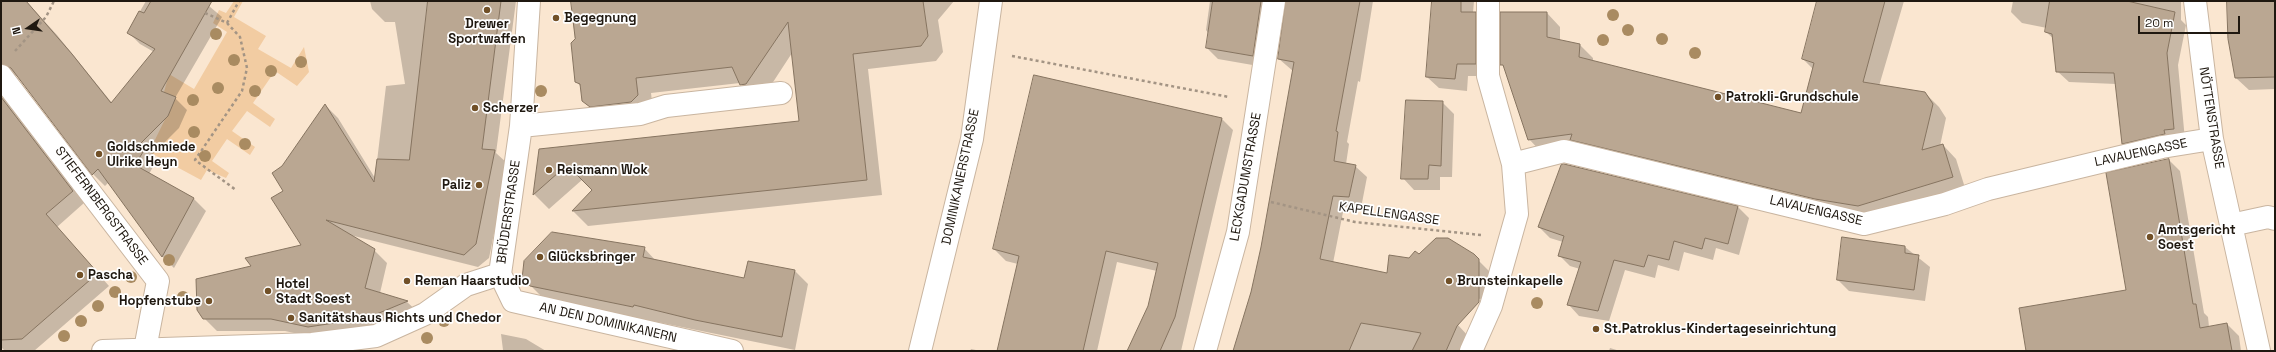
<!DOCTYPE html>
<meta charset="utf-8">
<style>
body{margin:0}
#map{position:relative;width:2276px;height:352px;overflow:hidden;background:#fae6d0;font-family:"Space Grotesk",sans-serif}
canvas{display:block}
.frame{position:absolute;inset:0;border:2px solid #1f1810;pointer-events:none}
.north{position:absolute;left:8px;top:8px;width:40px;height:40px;-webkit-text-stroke:3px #fff;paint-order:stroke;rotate:257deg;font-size:11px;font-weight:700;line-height:16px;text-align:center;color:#1f1810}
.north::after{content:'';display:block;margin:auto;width:14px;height:18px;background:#1f1810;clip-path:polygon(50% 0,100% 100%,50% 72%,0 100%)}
.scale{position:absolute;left:2138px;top:16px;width:102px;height:18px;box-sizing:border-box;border:2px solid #1f1810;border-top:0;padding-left:5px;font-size:12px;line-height:14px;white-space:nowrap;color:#1f1810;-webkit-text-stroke:3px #fff;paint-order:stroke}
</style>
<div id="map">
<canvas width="2276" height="352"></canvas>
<div class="frame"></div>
<div class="north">N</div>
<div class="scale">20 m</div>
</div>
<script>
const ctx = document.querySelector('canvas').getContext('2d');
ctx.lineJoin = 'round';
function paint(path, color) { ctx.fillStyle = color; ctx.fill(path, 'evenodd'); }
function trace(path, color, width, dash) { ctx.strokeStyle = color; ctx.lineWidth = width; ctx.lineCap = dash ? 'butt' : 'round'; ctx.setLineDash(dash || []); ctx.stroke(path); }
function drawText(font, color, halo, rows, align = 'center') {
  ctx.font = font + ' "Space Grotesk",sans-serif'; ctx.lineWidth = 3.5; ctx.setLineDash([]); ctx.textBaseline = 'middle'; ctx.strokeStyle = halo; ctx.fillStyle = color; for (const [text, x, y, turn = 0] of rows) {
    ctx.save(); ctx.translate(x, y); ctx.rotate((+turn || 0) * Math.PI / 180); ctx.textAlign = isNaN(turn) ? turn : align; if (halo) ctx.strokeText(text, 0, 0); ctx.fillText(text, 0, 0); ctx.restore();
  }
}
const green = new Path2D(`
 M234 1H243L234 17 266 36 258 49 291 68 304 47 309 72 297 86 275 71 253 103 275 119 270 127 247 111 232 131 255 147 250 155 227 139 212 161 229 173 226 178 207 170 201 180 149 152 171 107 164 92 169 74 194 89 227 32 213 23 219 10 226 13Z`);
const shadow = new Path2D(`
 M1 1H26L57 35 112 103 154 52 140 44 128 32 146 1H203L222 17 175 98 187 110 179 128 148 159 154 165 149 174 194 199 206 211 174 268 162 256 109 182 105 186 93 174 18 76 11 75 1 84Z
 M370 1H516L496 153 508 164 489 258 478 267 350 235 374 250 387 263 380 293 407 302 420 314 322 339 285 331H217L204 318 252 267 302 246 284 191 283 167 326 106 338 118 375 178 386 86 405 84 395 22H385L372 9Z
 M572 1H954L938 20 943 52 936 61 868 69 882 195 588 226 573 211 593 190 583 179 549 209 534 194 540 150 800 122 792 53 762 99 757 100 740 83 651 93 653 110 598 116 583 100 581 87 576 81V40Z
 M1210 1H1281L1264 67 1218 59 1207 48 1209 34 1206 30Z
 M1287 1H1373L1360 82 1358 81 1347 142 1349 144 1346 164 1355 166 1367 177 1361 208 1344 207 1333 263 1388 274 1413 260H1478L1490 272 1492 301 1424 289 1419 314 1458 325 1469 337 1463 351H1234L1252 292 1273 190 1293 71 1279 59Z
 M1433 1H1474L1473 13 1487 24V76H1468L1467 91 1439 88 1427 77Z
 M1818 1H1904L1879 86 1925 93 1939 107 1946 118 1940 146 1943 145 1956 159 1966 191 1872 219 1542 153 1529 139 1505 68 1502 64 1547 13 1560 27V41L1580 45 1593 58V62L1802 114 1813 69 1803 59Z
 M2013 1H2181V20L2186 25 2178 65 2185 140 2134 155 2123 143 2116 84 2069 82 2057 71 2054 39 2046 32 2047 28 2022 23 2011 12Z
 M2228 1H2275V89L2249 90 2236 78Z
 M1 85 3 97 84 203 57 227 109 286 34 351H5L1 347Z
 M1442 102 1454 114 1452 177H1440V190H1414L1403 178Z
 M1221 118 1233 130 1181 351H1134L1149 306 1157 271 1117 262 1097 351H998L1018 264 1006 261 994 249Z
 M2169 160 2180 171 2204 313 2208 317 2209 327 2227 324 2239 336 2241 351H2027L2127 291Z
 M1564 165 1738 207 1749 218 1739 255 1716 248 1713 260 1684 252 1679 271 1658 265 1655 278 1625 270 1609 321 1579 316 1569 305 1580 269 1570 266 1559 255 1563 242 1550 238 1539 227Z
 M1905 247 1930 267 1925 301 1849 291 1838 280Z
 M644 248 656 261 745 280 795 271 808 284 795 350 544 299 523 278Z
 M501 334 526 339 546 351H494L503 350Z
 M1610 348 1620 351H1609Z
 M971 349 981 351H970Z`);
const building = new Path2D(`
 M1 1H26L72 54 111 103 155 49 127 33 139 11 144 13 151 1H212L161 91 176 97 168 116 136 148 143 152 135 165 194 198 162 257 98 169 92 175 11 68 1 64Z
 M428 1H501L482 149 495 150 476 244 464 255 326 220 375 249 365 288 408 301 367 318 308 327 271 319H203L197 310 196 279 251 266 245 258 301 245 271 198 283 191 272 173 282 166 325 104 374 182 377 159 409 160Z
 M571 1H923L928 36 921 46 853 54 867 180 572 211 592 190 567 165 533 195 539 149 799 121 788 22 746 84 740 85 732 67 636 78 638 95 631 102 590 107 582 101 580 84 575 82 571 43 575 39Z
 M1213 1H1261L1253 56 1206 48Z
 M1286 1H1360L1336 131 1338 132 1334 161 1356 165 1349 197 1333 196 1320 259 1387 273 1389 255 1409 258 1415 251 1419 254 1436 238H1448L1474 254 1479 259V302L1457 326 1446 351H1412L1421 333 1361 323 1349 351H1233L1251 292 1261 247 1294 62 1278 59Z
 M1432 1H1461V12H1476V64H1457L1455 79 1426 77Z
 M1817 1H1885L1863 82 1925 92 1933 104 1922 150 1943 144 1953 177 1858 206 1815 199 1570 140 1572 134 1528 140 1503 65H1500V12H1547V37L1580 44 1579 57 1801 113 1814 63 1802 59Z
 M2050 1H2127L2175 12 2167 53 2174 129 2164 130 2165 134 2122 144 2114 73 2056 72 2052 34 2045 32Z
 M2227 1H2275V77L2235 78 2228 39Z
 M1034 75 1222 118 1175 317 1160 351H1127L1148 306 1158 263 1106 251 1083 351H997L1019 256 993 249Z
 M1 97 73 191 46 214 98 273 22 339 1 340Z
 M1406 100 1443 101 1441 166 1429 165 1428 179H1401Z
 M2169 159 2193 304H2196L2200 328 2227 323 2232 351H2026L2019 308 2126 290 2106 173Z
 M1564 164 1738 206 1728 244 1705 238 1702 249 1674 241 1669 260 1648 255 1644 267 1614 260 1598 311 1567 305 1581 262 1558 256 1564 236 1538 227 1561 165Z
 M552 232 645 247 643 257 744 278 748 261 795 270 782 337 695 320 634 305 633 307 530 286 522 279 524 261Z
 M1842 237 1905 246V253L1919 255 1914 290 1837 280Z`);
const path = new Path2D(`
 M205 13 227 23 240 37 247 68 242 91 195 160 236 190
 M227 23 239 1
 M15 51 46 17 54 1
 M1012 56 1229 97
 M1271 202 1355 222 1481 235`);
const minor = new Path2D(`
 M2195 1 2212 139 2259 351
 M1 76 158 281 145 349
 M521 126 640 114 666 106 781 93
 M1513 164 1564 151 1864 224 1945 204 1988 189 2162 147 2212 139
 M2231 225 2268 217 2275 219
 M500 274 521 126 529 1
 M500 274 513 301 732 351
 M103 351 312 344 376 336 425 314 466 285 500 274
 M920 351 972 139 991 1
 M1205 351 1238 232 1274 1
 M1471 351 1491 306 1517 214 1513 164 1488 76V1`);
const trees = [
 [1613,15],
 [1628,30],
 [216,34],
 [1662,39],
 [1603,40],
 [1695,53],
 [234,60],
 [301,62],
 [271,71],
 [218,88],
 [255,91],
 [541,91],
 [193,100],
 [194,132],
 [245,144],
 [205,156],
 [169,260],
 [131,277],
 [115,292],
 [183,297],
 [1537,303],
 [98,306],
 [81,321],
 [444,321],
 [64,336],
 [427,338]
];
const markers = [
 [487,10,4,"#715027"],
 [556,18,4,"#715027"],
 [1718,97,4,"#715027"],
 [475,108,4,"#715027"],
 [99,154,4,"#715027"],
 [549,170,4,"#715027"],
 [479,185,4,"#715027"],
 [2150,237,4,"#715027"],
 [540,257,4,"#715027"],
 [80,275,4,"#715027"],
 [407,281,4,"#715027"],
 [1449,281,4,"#715027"],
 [268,291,4,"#715027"],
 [209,301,4,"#715027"],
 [291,318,4,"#715027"],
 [1596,329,4,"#715027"]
];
const poiNames = [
 ["Begegnung",564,18],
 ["Drewer",487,24,"center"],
 ["Sportwaffen",487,39,"center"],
 ["Patrokli-Grundschule",1726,97],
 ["Scherzer",483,108],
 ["Goldschmiede",107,147],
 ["Ulrike Heyn",107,162],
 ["Reismann Wok",557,170],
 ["Paliz",471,185,"right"],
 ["Amtsgericht",2158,230],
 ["Soest",2158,245],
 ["Glücksbringer",548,257],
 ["Pascha",88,275],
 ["Reman Haarstudio",415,281],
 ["Brunsteinkapelle",1457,281],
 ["Hotel",276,284],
 ["Stadt Soest",276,299],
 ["Hopfenstube",201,301,"right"],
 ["Sanitätshaus Richts und Chedor",299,318],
 ["St.Patroklus-Kindertageseinrichtung",1604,329]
];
const streetNames = [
 ["NÖTTENSTRASSE",2211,118,81],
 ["LAVAUENGASSE",2141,153,-12],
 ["DOMINIKANERSTRASSE",961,177,-78],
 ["LECKGADUMSTRASSE",1246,177,-80],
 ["STIEFERNBERGSTRASSE",101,206,53],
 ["LAVAUENGASSE",1816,211,13],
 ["BRÜDERSTRASSE",509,212,-82],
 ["KAPELLENGASSE",1389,214,8],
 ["AN DEN DOMINIKANERN",608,323,13]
];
paint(green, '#f2cca2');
paint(shadow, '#0003');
paint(building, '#baa792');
trace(building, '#867460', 1);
trace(minor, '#c9b5a0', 24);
trace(path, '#a39484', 2.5, [3, 3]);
trace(minor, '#fff', 22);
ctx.fillStyle = '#a98b61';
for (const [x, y] of trees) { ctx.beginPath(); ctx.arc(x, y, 6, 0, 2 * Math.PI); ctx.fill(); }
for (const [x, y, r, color] of markers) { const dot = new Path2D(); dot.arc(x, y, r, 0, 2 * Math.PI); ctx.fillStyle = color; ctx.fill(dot); trace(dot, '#fff', 1.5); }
drawText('bold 13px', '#1f1810', '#fff', poiNames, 'left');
drawText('13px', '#1f1810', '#fff', streetNames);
</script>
